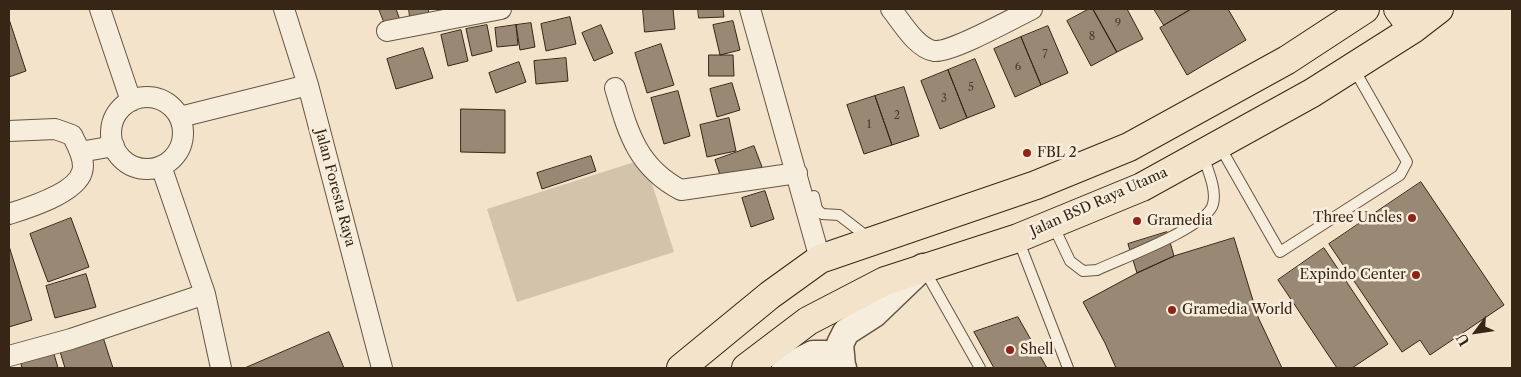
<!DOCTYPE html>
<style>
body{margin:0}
#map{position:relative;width:1521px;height:377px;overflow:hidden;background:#f3e3ca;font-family:"Libre Caslon Text",serif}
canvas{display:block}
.frame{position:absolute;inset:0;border:10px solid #372615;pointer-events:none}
.north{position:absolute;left:1451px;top:307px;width:50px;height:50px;-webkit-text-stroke:4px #f7eddd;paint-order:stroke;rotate:239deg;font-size:14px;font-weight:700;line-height:20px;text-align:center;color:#372615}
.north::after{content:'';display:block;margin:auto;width:18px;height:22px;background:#372615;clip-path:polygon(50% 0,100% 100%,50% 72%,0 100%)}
</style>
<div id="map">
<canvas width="1521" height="377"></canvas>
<div class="frame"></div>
<div class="north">U</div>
</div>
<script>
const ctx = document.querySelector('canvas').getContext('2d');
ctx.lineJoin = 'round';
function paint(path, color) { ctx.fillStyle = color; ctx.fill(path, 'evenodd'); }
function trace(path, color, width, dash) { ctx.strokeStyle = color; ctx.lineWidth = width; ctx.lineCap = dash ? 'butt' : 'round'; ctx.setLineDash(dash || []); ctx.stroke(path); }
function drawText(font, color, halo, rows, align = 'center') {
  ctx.font = font + ' "Libre Caslon Text",serif'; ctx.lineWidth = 5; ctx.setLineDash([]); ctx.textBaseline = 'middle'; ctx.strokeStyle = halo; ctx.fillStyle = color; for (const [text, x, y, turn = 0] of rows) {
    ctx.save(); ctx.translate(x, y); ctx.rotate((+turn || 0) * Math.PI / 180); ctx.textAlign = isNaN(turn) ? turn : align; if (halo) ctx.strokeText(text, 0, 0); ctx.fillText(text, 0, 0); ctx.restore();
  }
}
const green = new Path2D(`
 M644 159 674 252 517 302 487 209Z`);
const building = new Path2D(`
 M379 9H396L400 20 385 24Z
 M409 9H428L429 13 410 17Z
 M643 9H673L675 29 645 32Z
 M698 9H723L724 17 699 18Z
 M1089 9H1093L1117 52 1091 66 1067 21Z
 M1093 9H1127L1143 39 1117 52Z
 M1154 9H1188L1189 10 1164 25Z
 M1192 9H1228L1246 40 1187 75 1160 28Z
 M570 17 576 44 546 51 541 24Z
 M9 19 26 71 9 77Z
 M733 21 740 50 720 55 713 25Z
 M531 23 535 47 520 50 516 25Z
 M487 25 492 51 472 56 466 29Z
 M516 25 518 45 497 47 495 28Z
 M601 25 613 53 594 61 582 33Z
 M1048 26 1068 73 1041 85 1021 37Z
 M461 30 468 61 448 66 441 35Z
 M1021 37 1041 85 1015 97 994 49Z
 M661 44 674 85 647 93 635 53Z
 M423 48 433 78 396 89 387 59Z
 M709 55H733L734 76H709Z
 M566 58 568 81 536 84 534 61Z
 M975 59 995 107 967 118 948 70Z
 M519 62 526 82 496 93 489 73Z
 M948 70 967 118 940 129 921 81Z
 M732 83 740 110 717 117 710 89Z
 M904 87 919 136 892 145 875 96Z
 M678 91 690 136 664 144 651 98Z
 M875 96 892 145 864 154 847 105Z
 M461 109 505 110V153L461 152Z
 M729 118 736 151 707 157 700 125Z
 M754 146 762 167 722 181 715 160Z
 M591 156 596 171 542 189 537 173Z
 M1421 182 1504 305 1430 355 1420 340 1402 352 1329 244Z
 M765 191 774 219 751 227 742 198Z
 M71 218 89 267 48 282 30 234Z
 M1167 232 1174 256 1137 273 1128 244Z
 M1234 238 1258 317 1282 368H1116L1105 343 1083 302 1137 273 1174 256Z
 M9 246 32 320 9 327Z
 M1324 248 1388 344 1352 368H1337L1278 280Z
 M86 274 96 307 55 318 46 286Z
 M1018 317 1047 368H994L974 332Z
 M101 331 113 368H65L58 345Z
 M329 332 344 368H245Z
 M52 347 58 368H22L19 356Z`);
const service = new Path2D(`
 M1219 145 1280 252 1400 175 1407 162 1354 69
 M814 196 817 209 822 214 839 215 870 239
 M1053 225 1070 261 1083 271 1097 270C1120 259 1208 227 1213 204 1217 189 1207 169 1203 155
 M1018 239 1068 368
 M924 269 980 368`);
const minor = new Path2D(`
 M100 9 131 101
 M284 9 308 85 382 368
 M750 9 820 259
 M891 9C901 21 916 48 934 51 951 53 1014 18 1032 9
 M387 31 501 9
 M615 88C628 132 637 167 681 190L797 173
 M111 133a36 36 0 1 1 72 0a36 36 0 1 1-72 0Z
 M180 117 308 85
 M9 131 55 129 72 135C77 145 86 160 82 172 76 193 28 208 9 214
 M80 152 114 146
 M161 166 205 294 221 368
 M9 356 71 339 205 294`);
const tertiary = new Path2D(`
 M842 366 840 344 846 332 874 314 923 267
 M785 368 813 354H826L843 368`);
const primary = new Path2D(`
 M1398 9 1413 29
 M681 368 770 295 820 259 1036 185 1129 147 1287 60 1365 9
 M746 368 808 321 885 281 1018 238 1142 187 1312 93 1413 29 1439 9`);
const markers = [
 [1027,153,5,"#8f2418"],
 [1412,218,5,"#8f2418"],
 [1137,221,5,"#8f2418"],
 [1416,275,5,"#8f2418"],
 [1172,310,5,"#8f2418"],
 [1010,350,5,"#8f2418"]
];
const numberNames = [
 ["9",1118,24],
 ["8",1092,37],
 ["7",1045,55],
 ["6",1018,67],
 ["5",971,88],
 ["3",944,99],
 ["2",897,116],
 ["1",869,125]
];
const poiNames = [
 ["FBL 2",1037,153],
 ["Three Uncles",1402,218,"right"],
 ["Gramedia",1147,221],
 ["Expindo Center",1406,275,"right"],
 ["Gramedia World",1182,310],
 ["Shell",1020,350]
];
const streetNames = [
 ["Jalan Foresta Raya",335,188,75],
 ["Jalan BSD Raya Utama",1099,202,-24]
];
paint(green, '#d3c3ab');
paint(building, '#998873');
trace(building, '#372615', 1);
trace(service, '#665542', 12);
trace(minor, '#665542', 22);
trace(tertiary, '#665542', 29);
trace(primary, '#372615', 30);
trace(service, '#f7eddd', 10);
trace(minor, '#f7eddd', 20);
trace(tertiary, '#f7eddd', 26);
trace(primary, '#f3e3ca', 28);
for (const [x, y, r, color] of markers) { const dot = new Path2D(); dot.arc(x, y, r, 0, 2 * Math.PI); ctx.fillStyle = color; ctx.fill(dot); trace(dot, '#f7eddd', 2); }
drawText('11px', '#503e2c', null, numberNames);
drawText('14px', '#372615', '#f7eddd', poiNames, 'left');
drawText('14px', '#372615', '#f7eddd', streetNames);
</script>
